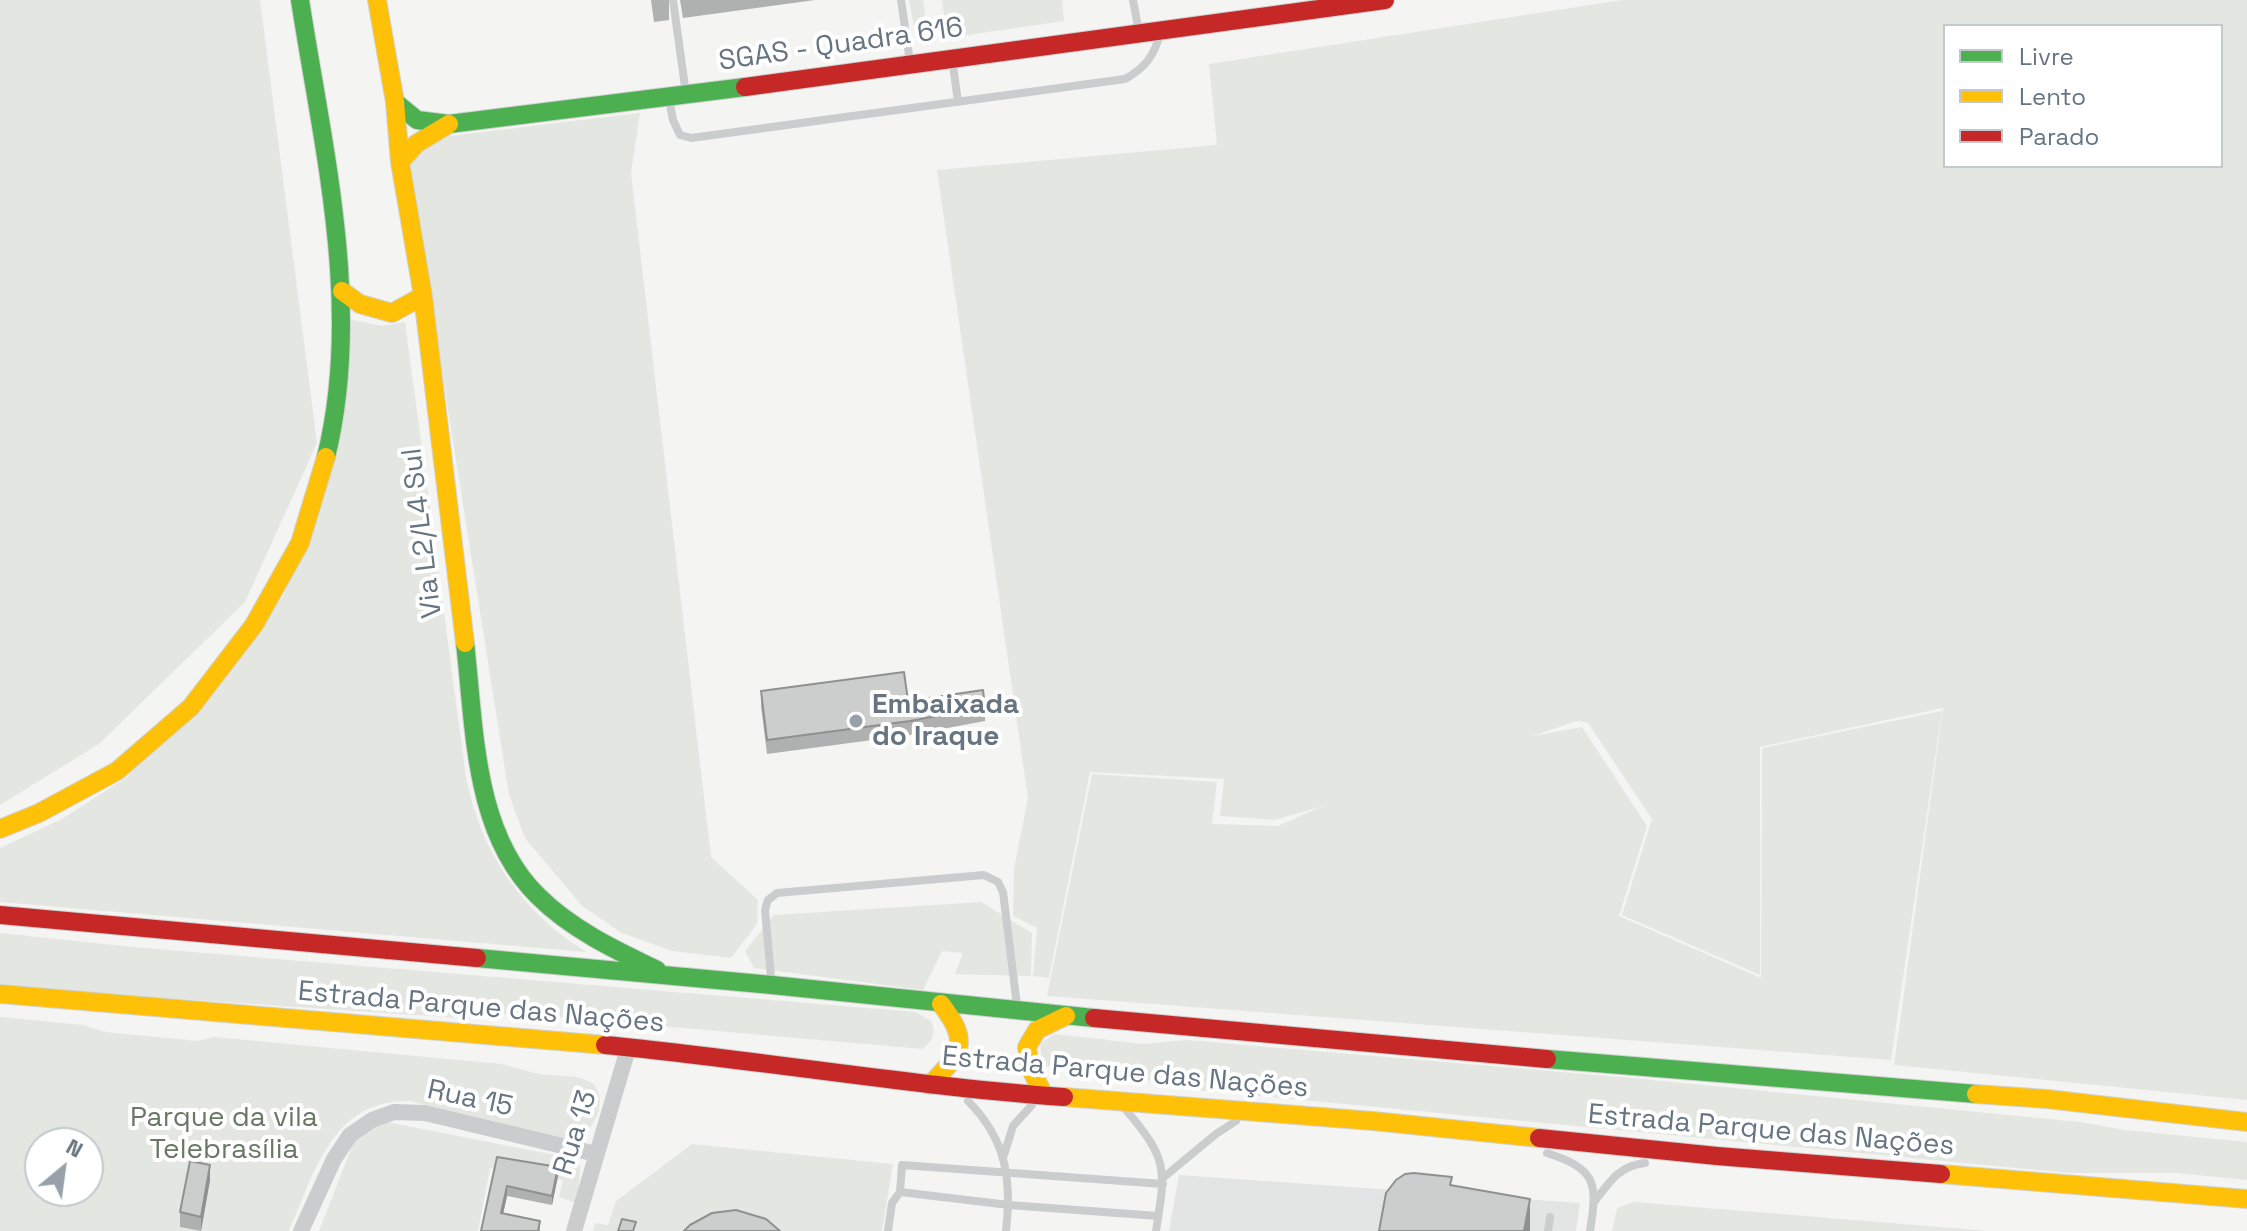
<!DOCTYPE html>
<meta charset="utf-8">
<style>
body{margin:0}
#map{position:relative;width:2247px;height:1231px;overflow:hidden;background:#f4f4f3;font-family:"Space Grotesk",sans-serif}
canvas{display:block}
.legend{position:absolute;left:1943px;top:24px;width:280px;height:144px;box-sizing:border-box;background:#fff;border:2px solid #c2c8cd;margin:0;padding:10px 14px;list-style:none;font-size:24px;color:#667581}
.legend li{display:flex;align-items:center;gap:16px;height:40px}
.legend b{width:40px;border:2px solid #c2c8cd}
.north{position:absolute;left:24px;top:1127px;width:80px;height:80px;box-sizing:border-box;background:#fff;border:2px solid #c2c8cd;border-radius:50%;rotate:29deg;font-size:22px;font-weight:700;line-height:32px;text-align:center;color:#667581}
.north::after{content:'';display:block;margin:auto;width:28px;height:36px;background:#98a1a9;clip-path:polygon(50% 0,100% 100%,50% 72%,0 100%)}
</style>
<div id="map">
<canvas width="2247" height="1231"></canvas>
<ul class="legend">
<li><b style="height:10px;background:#4caf50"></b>Livre</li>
<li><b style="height:10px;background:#ffc107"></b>Lento</li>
<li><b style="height:10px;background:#c62828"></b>Parado</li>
</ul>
<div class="north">N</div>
</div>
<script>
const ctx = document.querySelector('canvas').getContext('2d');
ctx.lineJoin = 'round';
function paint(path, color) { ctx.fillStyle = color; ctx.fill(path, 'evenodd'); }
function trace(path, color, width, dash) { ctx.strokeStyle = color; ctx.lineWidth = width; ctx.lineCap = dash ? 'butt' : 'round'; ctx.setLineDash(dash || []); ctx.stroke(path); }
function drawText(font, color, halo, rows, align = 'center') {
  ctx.font = font + ' "Space Grotesk",sans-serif'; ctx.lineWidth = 8; ctx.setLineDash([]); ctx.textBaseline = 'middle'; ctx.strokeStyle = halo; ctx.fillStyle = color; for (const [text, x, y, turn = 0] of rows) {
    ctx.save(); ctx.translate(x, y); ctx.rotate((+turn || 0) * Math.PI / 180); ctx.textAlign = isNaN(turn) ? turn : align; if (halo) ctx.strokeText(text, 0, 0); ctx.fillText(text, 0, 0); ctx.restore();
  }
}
const built = new Path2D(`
 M1179 1175 1580 1203 1576 1231H1169Z`);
const green = new Path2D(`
 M0 0H260L317 443 245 602 99 744 0 805Z
 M909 0H923L928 39 916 38Z
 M942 0H1062L1064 21 947 38Z
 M1622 0H2247V1100L1894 1065 1943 708 1760 747V975L1622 915 1652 819 1588 723 1577 721 1533 736 1582 727 1647 826 1619 916 1761 978 1762 748 1942 711 1891 1060 1047 996 1092 774 1217 782 1212 824 1278 826 1323 806 1275 820 1220 816 1224 779 1090 772 1049 978 1033 976 1037 928 1013 916 1014 869 1028 798 937 170 1217 145 1209 64ZM1945 26H2221V166H1945Z
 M640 113 631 173 711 857 758 900 757 924 731 958 672 951 622 933 582 906 525 838 509 795 409 163 441 137Z
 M349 319 382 326 405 322 466 777C481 853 521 911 586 952L0 902V848L62 819 127 777 284 595Z
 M981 902 1032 933 1031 976 955 974 963 953 942 951 923 990 754 968 745 951 774 915Z
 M0 933 133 947 916 1012 931 1021C936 1033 933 1042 922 1049L513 1013 475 1019 0 987Z
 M0 1017 83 1025 106 1032 198 1041 214 1037 502 1064C514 1067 526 1071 539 1074 554 1077 583 1073 594 1085 610 1102 591 1138 571 1140L410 1101C332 1099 315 1172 289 1231H0ZM40 1143H88V1191H40Z
 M1054 1034 1144 1044 1187 1040 1632 1078 2080 1122 2125 1130 2247 1142V1180L2176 1173H2069L1176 1088 1136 1077 1047 1066 1042 1062 1040 1044Z
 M382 1121 565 1157 580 1165 578 1204 559 1197 563 1180 490 1168 478 1231H319L355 1139Z
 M692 1144 893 1164 882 1231H593L595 1223 608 1225 616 1201Z
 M1634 1202 1989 1231H1612L1617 1208Z`);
const lane = new Path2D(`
 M673 0 686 94
 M901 0 910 62
 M1133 0 1139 32
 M952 58 958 102
 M669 99 673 120 680 135 691 138 1125 79C1145 68 1154 56 1160 34
 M771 977 765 910 768 900 777 893 984 875 998 882 1003 892 1017 1006
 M968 1101C1006 1139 1012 1179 1006 1231
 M1126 1110C1168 1159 1166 1169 1156 1231
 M1547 1153C1596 1169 1598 1182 1590 1231
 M1004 1155 1013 1126 1032 1105
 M1164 1177 1216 1134 1236 1121
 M900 1192 1009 1205 1158 1216
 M1595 1201C1610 1181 1619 1166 1645 1163
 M888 1231 892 1203 900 1192 902 1165 1163 1184
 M1548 1231 1550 1217`);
const street = new Path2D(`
 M301 1231 334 1159 350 1135 372 1120 394 1112 425 1113 596 1154
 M574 1231 628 1049`);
const fast = new Path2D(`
 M300 0C323 149 363 307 326 457
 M395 102 417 120 449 124 745 87
 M465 643C475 728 473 832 538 896 571 929 615 950 657 970
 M477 958 772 985 1094 1018
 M1547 1059 1976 1094`);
const slow = new Path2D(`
 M377 0 395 102 400 162 423 296 465 643
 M400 162 416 144 449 124
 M342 291 360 304 392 313 423 296
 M0 829 39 813 117 771 191 707 254 625 300 543 326 457
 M0 994 605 1045
 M930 1085C961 1053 971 1043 941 1004
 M1976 1094 2047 1099 2247 1122
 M1044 1095 1030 1068 1027 1047 1037 1030 1066 1016
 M1064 1097 1373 1121 1539 1138
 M1941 1174 2247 1199`);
const jam = new Path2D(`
 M745 87 1385 0
 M0 915 477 958
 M1094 1018 1547 1059
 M605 1045C759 1060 911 1086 1064 1097
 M1539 1138 1717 1156 1941 1174`);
const wall = new Path2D(`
 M651 0H669V20L654 22Z
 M680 0H815L683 18Z
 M761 691 985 707V721L910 735 767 754 761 706Z
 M497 1157 558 1176 552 1205 507 1196 503 1214 540 1221V1231H481Z
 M210 1180 201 1231 180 1227V1212Z`);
const shadedWall = new Path2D(`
 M210 1165V1180L201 1231V1217Z
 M558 1167V1176L552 1205V1196Z
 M507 1186V1196L501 1223V1213Z
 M1530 1199V1231H1524Z`);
const building = new Path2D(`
 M904 672 908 701 983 690 985 707 910 721 767 740 761 691Z
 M497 1157 558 1167 552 1196 507 1186 501 1213 540 1221 538 1231H481Z
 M190 1161 210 1165 201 1217 180 1212Z
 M1414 1173 1452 1177 1450 1185 1530 1199 1524 1231H1379L1386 1193 1396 1180 1405 1174Z
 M736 1210 766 1219 780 1231H684L690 1225 712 1213Z
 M622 1219 636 1222 633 1231H618Z`);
const markers = [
 [856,721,8,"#98a1a9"]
];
const streetNames = [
 ["SGAS - Quadra 616",841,45,-8],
 ["Via L2/L4 Sul",423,533,-97],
 ["Estrada Parque das Nações",481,1008,5],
 ["Estrada Parque das Nações",1125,1073,5],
 ["Rua 15",470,1099,12],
 ["Estrada Parque das Nações",1771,1131,5],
 ["Rua 13",576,1133,-73]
];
const poiNames = [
 ["Embaixada",872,705],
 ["do Iraque",872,737]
];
const parkNames = [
 ["Parque da vila",224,1118],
 ["Telebrasília",224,1150]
];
paint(built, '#e3e4e4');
paint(green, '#e4e7e1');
trace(fast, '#d0d1d1', 20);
trace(slow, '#d0d1d1', 20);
trace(jam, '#d0d1d1', 20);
trace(lane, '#cacccd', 8);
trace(street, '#cacccd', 16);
trace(fast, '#4caf50', 18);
trace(slow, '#ffc107', 18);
trace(jam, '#c62828', 18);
paint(wall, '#afb1b1');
paint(shadedWall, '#8f9090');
paint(building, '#cccece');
trace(building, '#8f9090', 2);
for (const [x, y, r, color] of markers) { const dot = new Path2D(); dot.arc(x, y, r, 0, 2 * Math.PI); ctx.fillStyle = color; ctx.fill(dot); trace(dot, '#fff', 3); }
drawText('28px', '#667581', '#fff', streetNames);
drawText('bold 28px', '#667581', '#fff', poiNames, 'left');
drawText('28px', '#697865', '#fff', parkNames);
</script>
